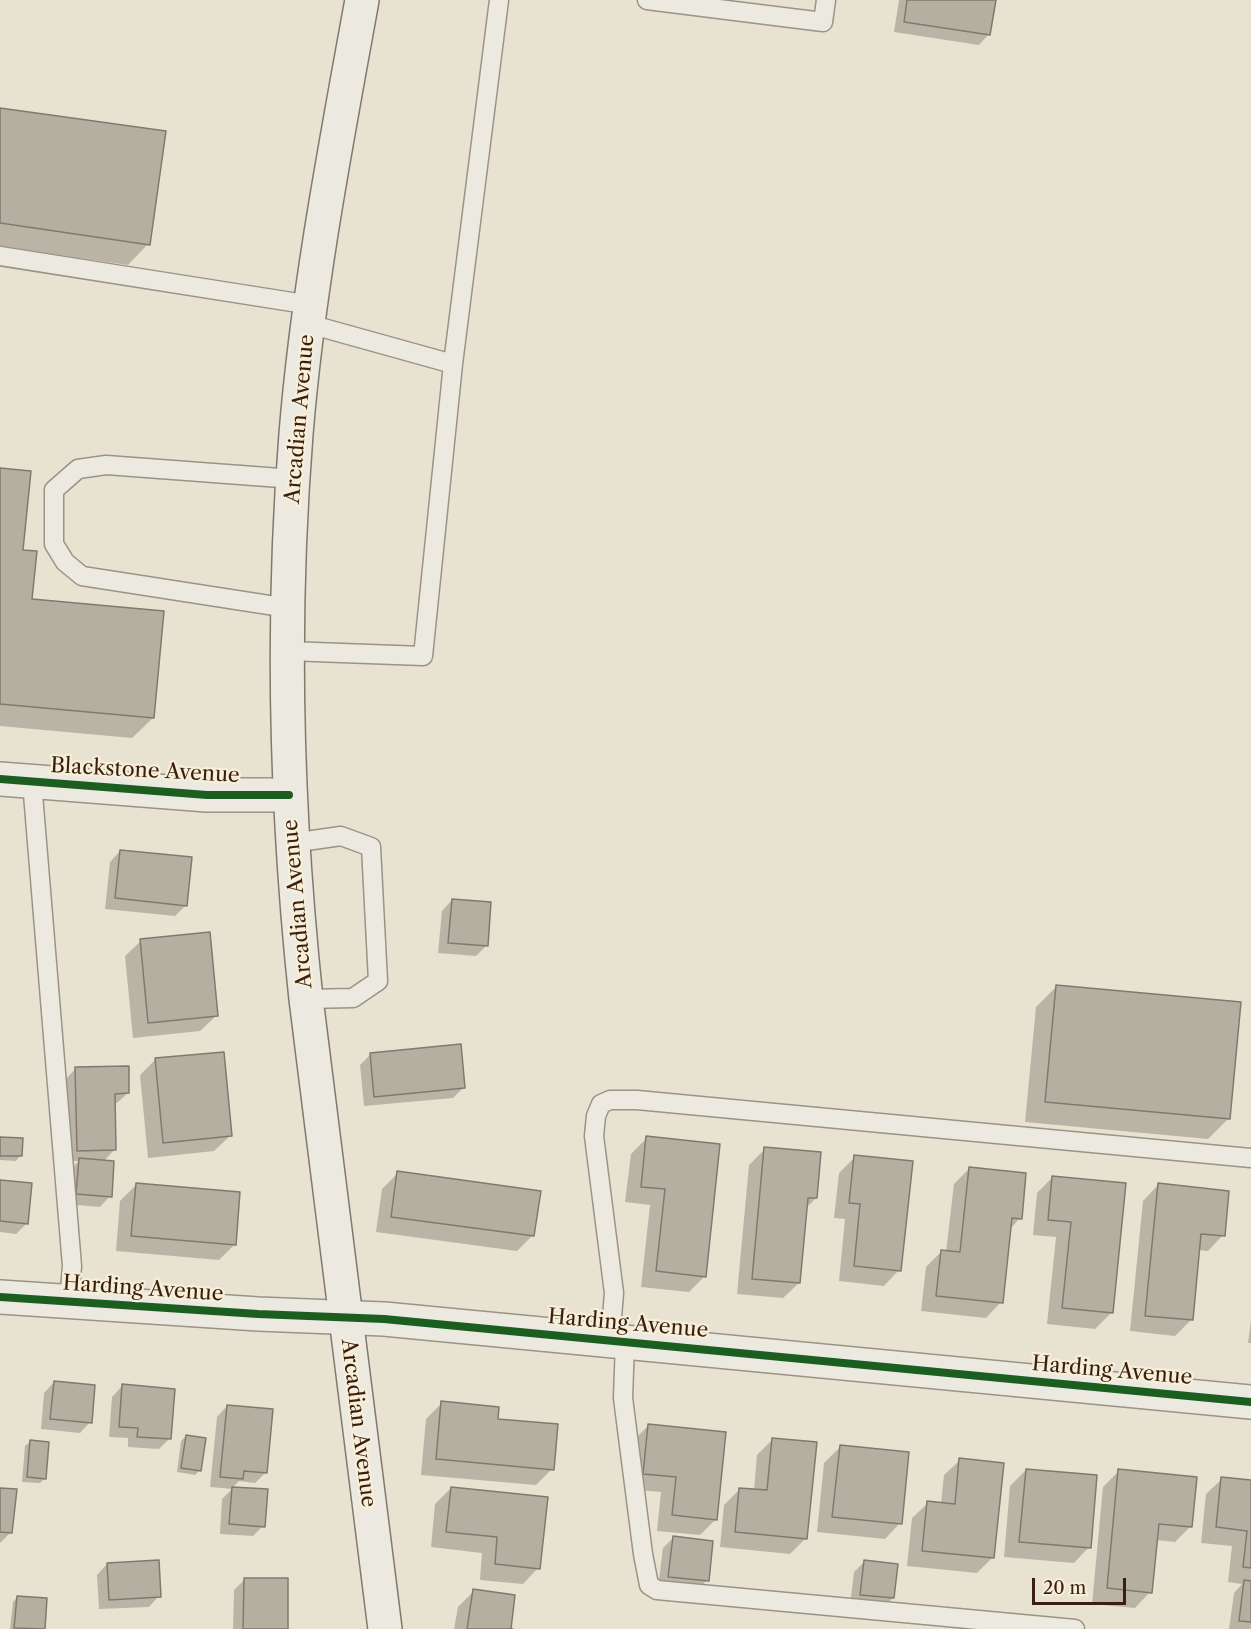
<!DOCTYPE html>
<style>
body{margin:0}
#map{position:relative;width:1251px;height:1629px;overflow:hidden;background:#e8e2d0;font-family:"Libre Caslon Text",serif}
canvas{display:block}
.scale{position:absolute;left:1032px;top:1578px;width:94px;height:27px;box-sizing:border-box;border:3px solid #3a1f0f;border-top:0;padding-left:8px;font-size:18px;line-height:21px;white-space:nowrap;color:#3a1f0f;-webkit-text-stroke:4px #f7efd9;paint-order:stroke}
</style>
<div id="map">
<canvas width="1251" height="1629"></canvas>
<div class="scale">20 m</div>
</div>
<script>
const ctx = document.querySelector('canvas').getContext('2d');
ctx.lineJoin = 'round';
function paint(path, color) { ctx.fillStyle = color; ctx.fill(path, 'evenodd'); }
function trace(path, color, width, dash) { ctx.strokeStyle = color; ctx.lineWidth = width; ctx.lineCap = dash ? 'butt' : 'round'; ctx.setLineDash(dash || []); ctx.stroke(path); }
function drawText(font, color, halo, rows, align = 'center') {
  ctx.font = font + ' "Libre Caslon Text",serif'; ctx.lineWidth = 4.5; ctx.setLineDash([]); ctx.textBaseline = 'middle'; ctx.strokeStyle = halo; ctx.fillStyle = color; for (const [text, x, y, turn = 0] of rows) {
    ctx.save(); ctx.translate(x, y); ctx.rotate((+turn || 0) * Math.PI / 180); ctx.textAlign = isNaN(turn) ? turn : align; if (halo) ctx.strokeText(text, 0, 0); ctx.fillText(text, 0, 0); ctx.restore();
  }
}
const shadow = new Path2D(`
 M899 0H994L989 34 979 45 894 32Z
 M0 109 148 244 128 265 0 247Z
 M0 469 21 551 31 601 153 718 132 738 0 726Z
 M120 851 186 905 175 916 105 909 110 862Z
 M452 900 486 946 476 956 438 953 442 911Z
 M141 941 216 1016 200 1031 133 1038 125 956Z
 M1057 986 1229 1118 1208 1139 1025 1122 1036 1007Z
 M370 1055 464 1087 453 1098 364 1106 360 1065Z
 M156 1059 230 1136 214 1151 148 1158 140 1075Z
 M76 1068 128 1093 117 1103H114L115 1149 103 1162 110 1196 100 1207 66 1204 69 1170 79 1161H67L66 1079Z
 M0 1138 20 1156 16 1161 0 1160Z
 M647 1138 705 1276 689 1292 641 1287 650 1205 625 1202 631 1154Z
 M765 1149 816 1198 806 1208 799 1283 783 1298 737 1294 749 1165Z
 M855 1157 899 1270 884 1286 839 1281 845 1219 834 1218 839 1173Z
 M970 1168 1020 1218 1009 1230 1001 1302 986 1318 921 1311 926 1267 942 1251 946 1252 954 1184Z
 M398 1173 533 1235 517 1251 376 1232 382 1189Z
 M1053 1177 1111 1313 1095 1329 1047 1324 1056 1237 1033 1235 1037 1193Z
 M0 1182 27 1223 16 1234 0 1232Z
 M136 1185 235 1244 219 1260 116 1251 120 1201Z
 M1158 1185 1223 1235 1208 1251 1198 1250 1191 1320 1175 1336 1130 1331 1143 1201Z
 M1251 1320V1343H1248Z
 M54 1382 90 1422 80 1433 41 1429 44 1393Z
 M122 1386 169 1439 159 1449 128 1447V1438L109 1437 112 1397Z
 M442 1403 497 1420 552 1469 536 1485 421 1475 426 1419Z
 M227 1406 266 1472 255 1483 239 1481 232 1488 263 1526 253 1536 220 1534 222 1499 232 1489 210 1487 217 1417Z
 M649 1425 716 1519 700 1535 657 1531 661 1492 628 1489 633 1441Z
 M186 1436 200 1470 195 1475 177 1472 181 1441Z
 M773 1439 805 1539 790 1554 720 1547 724 1505 740 1489 754 1491 757 1455Z
 M30 1442 45 1478 40 1483 22 1482 25 1446Z
 M840 1447 900 1523 885 1539 817 1532 824 1463Z
 M960 1460 993 1557 977 1573 907 1566 912 1518 928 1503 941 1504 944 1475Z
 M1026 1470 1089 1547 1074 1563 1004 1557 1010 1486Z
 M1119 1471 1191 1526 1175 1542 1156 1540 1150 1592 1135 1608 1092 1604 1103 1487Z
 M1222 1479 1251 1482V1629H1229L1234 1593 1242 1584 1228 1582 1232 1546 1201 1543 1206 1494Z
 M451 1488 538 1568 523 1584 480 1580 482 1553 431 1547 435 1504Z
 M0 1490 11 1532 0 1543Z
 M673 1538 707 1580 697 1591 658 1587 663 1548Z
 M864 1562 893 1598 882 1608 850 1605 854 1572Z
 M107 1564 159 1596 149 1607 99 1609 97 1575Z
 M245 1579 286 1629H233L234 1590Z
 M474 1591 509 1629H454L458 1607Z
 M17 1597 46 1600 43 1629H10L13 1602Z`);
const building = new Path2D(`
 M907 0H996L990 35 904 22Z
 M0 108 166 131 150 245 0 223Z
 M0 468 31 471 23 550 37 551 32 599 164 611 154 718 0 704Z
 M120 850 192 857 187 906 115 898Z
 M452 899 491 902 488 946 448 943Z
 M210 932 218 1016 148 1023 140 939Z
 M1056 985 1241 1002 1230 1119 1045 1102Z
 M461 1044 465 1088 374 1097 370 1053Z
 M224 1052 232 1136 163 1143 155 1058Z
 M129 1066V1093L115 1094 116 1150 77 1151 75 1067Z
 M646 1136 720 1144 706 1277 656 1271 665 1189 641 1187Z
 M0 1137 23 1138 22 1156H0Z
 M764 1147 821 1152 817 1198H808L800 1283 752 1279Z
 M854 1155 913 1161 901 1271 854 1266 860 1204 849 1203Z
 M79 1158 114 1161 112 1197 76 1194Z
 M969 1167 1026 1173 1022 1219 1012 1218 1003 1303 936 1296 941 1250 960 1252Z
 M397 1171 541 1191 534 1236 391 1217Z
 M1052 1176 1126 1183 1113 1313 1062 1308 1071 1222 1048 1220Z
 M0 1180 32 1183 28 1224 0 1221Z
 M136 1183 240 1192 236 1245 131 1236Z
 M1158 1183 1229 1191 1225 1236 1201 1234 1193 1320 1145 1316Z
 M54 1381 95 1385 92 1423 50 1419Z
 M122 1384 175 1389 171 1439 137 1437 138 1428 119 1427Z
 M441 1401 499 1407 498 1419 558 1424 554 1470 436 1459Z
 M227 1405 273 1409 267 1473 244 1471 243 1479 220 1477Z
 M648 1424 726 1432 717 1520 672 1515 676 1477 643 1474Z
 M186 1435 206 1438 201 1471 181 1468Z
 M772 1438 817 1442 807 1539 735 1532 739 1488 767 1490Z
 M30 1440 49 1442 46 1479 27 1477Z
 M840 1445 909 1452 902 1524 832 1517Z
 M959 1458 1004 1463 994 1558 922 1551 927 1501 955 1504Z
 M1026 1469 1097 1475 1091 1548 1019 1542Z
 M1118 1469 1197 1477 1192 1527 1159 1524 1152 1593 1107 1588Z
 M1221 1477 1251 1480V1568L1243 1567 1247 1531 1216 1527Z
 M232 1487 268 1489 265 1527 229 1524Z
 M451 1487 548 1497 540 1569 495 1564 497 1537 446 1532Z
 M0 1488 17 1489 12 1533 0 1532Z
 M673 1536 713 1541 709 1581 668 1577Z
 M159 1560 161 1597 109 1600 107 1563Z
 M864 1560 898 1564 894 1598 860 1595Z
 M244 1578H288V1629H243Z
 M1244 1580 1251 1581V1622L1239 1621Z
 M473 1589 515 1595 511 1629H513H467Z
 M17 1596 47 1598 45 1629 14 1628Z`);
const service = new Path2D(`
 M647 0 823 22 826 0
 M0 256 311 305
 M453 364 499 0
 M288 608 82 576 65 562 54 544V490L78 469 106 465 294 479
 M288 651 423 656 453 364 309 324
 M32 782 72 1266 69 1302
 M292 843 341 836 371 847 378 981 353 998 306 999
 M610 1341 614 1293 594 1136 596 1116 601 1104 610 1100H637L1251 1158
 M625 1342 623 1398 643 1554 649 1585 657 1590 1075 1629`);
const minor = new Path2D(`
 M0 779 207 795H289
 M0 1297 258 1314 384 1319 1251 1402`);
const secondary = new Path2D(`
 M362 0C336 144 308 288 296 434 281 623 286 812 306 999L385 1629`);
const cycleway = new Path2D(`
 M0 779 207 795H289
 M0 1297 258 1314 384 1319 1251 1402`);
const streetNames = [
 ["Arcadian Avenue",300,419,-85],
 ["Blackstone Avenue",145,771,3],
 ["Arcadian Avenue",298,904,-95],
 ["Harding Avenue",143,1289,4],
 ["Harding Avenue",628,1324,5],
 ["Harding Avenue",1112,1371,5],
 ["Arcadian Avenue",358,1423,83]
];
paint(shadow, '#0003');
paint(building, '#b5afa2');
trace(building, '#81796e', 1.5);
trace(service, '#9a9386', 21);
trace(minor, '#9a9386', 36);
trace(secondary, '#81796e', 36);
trace(service, '#ece9e0', 18);
trace(minor, '#ece9e0', 33);
trace(secondary, '#ece9e0', 33);
trace(cycleway, '#1b5e20', 8);
drawText('21px', '#3a1f0f', '#f7efd9', streetNames);
</script>
